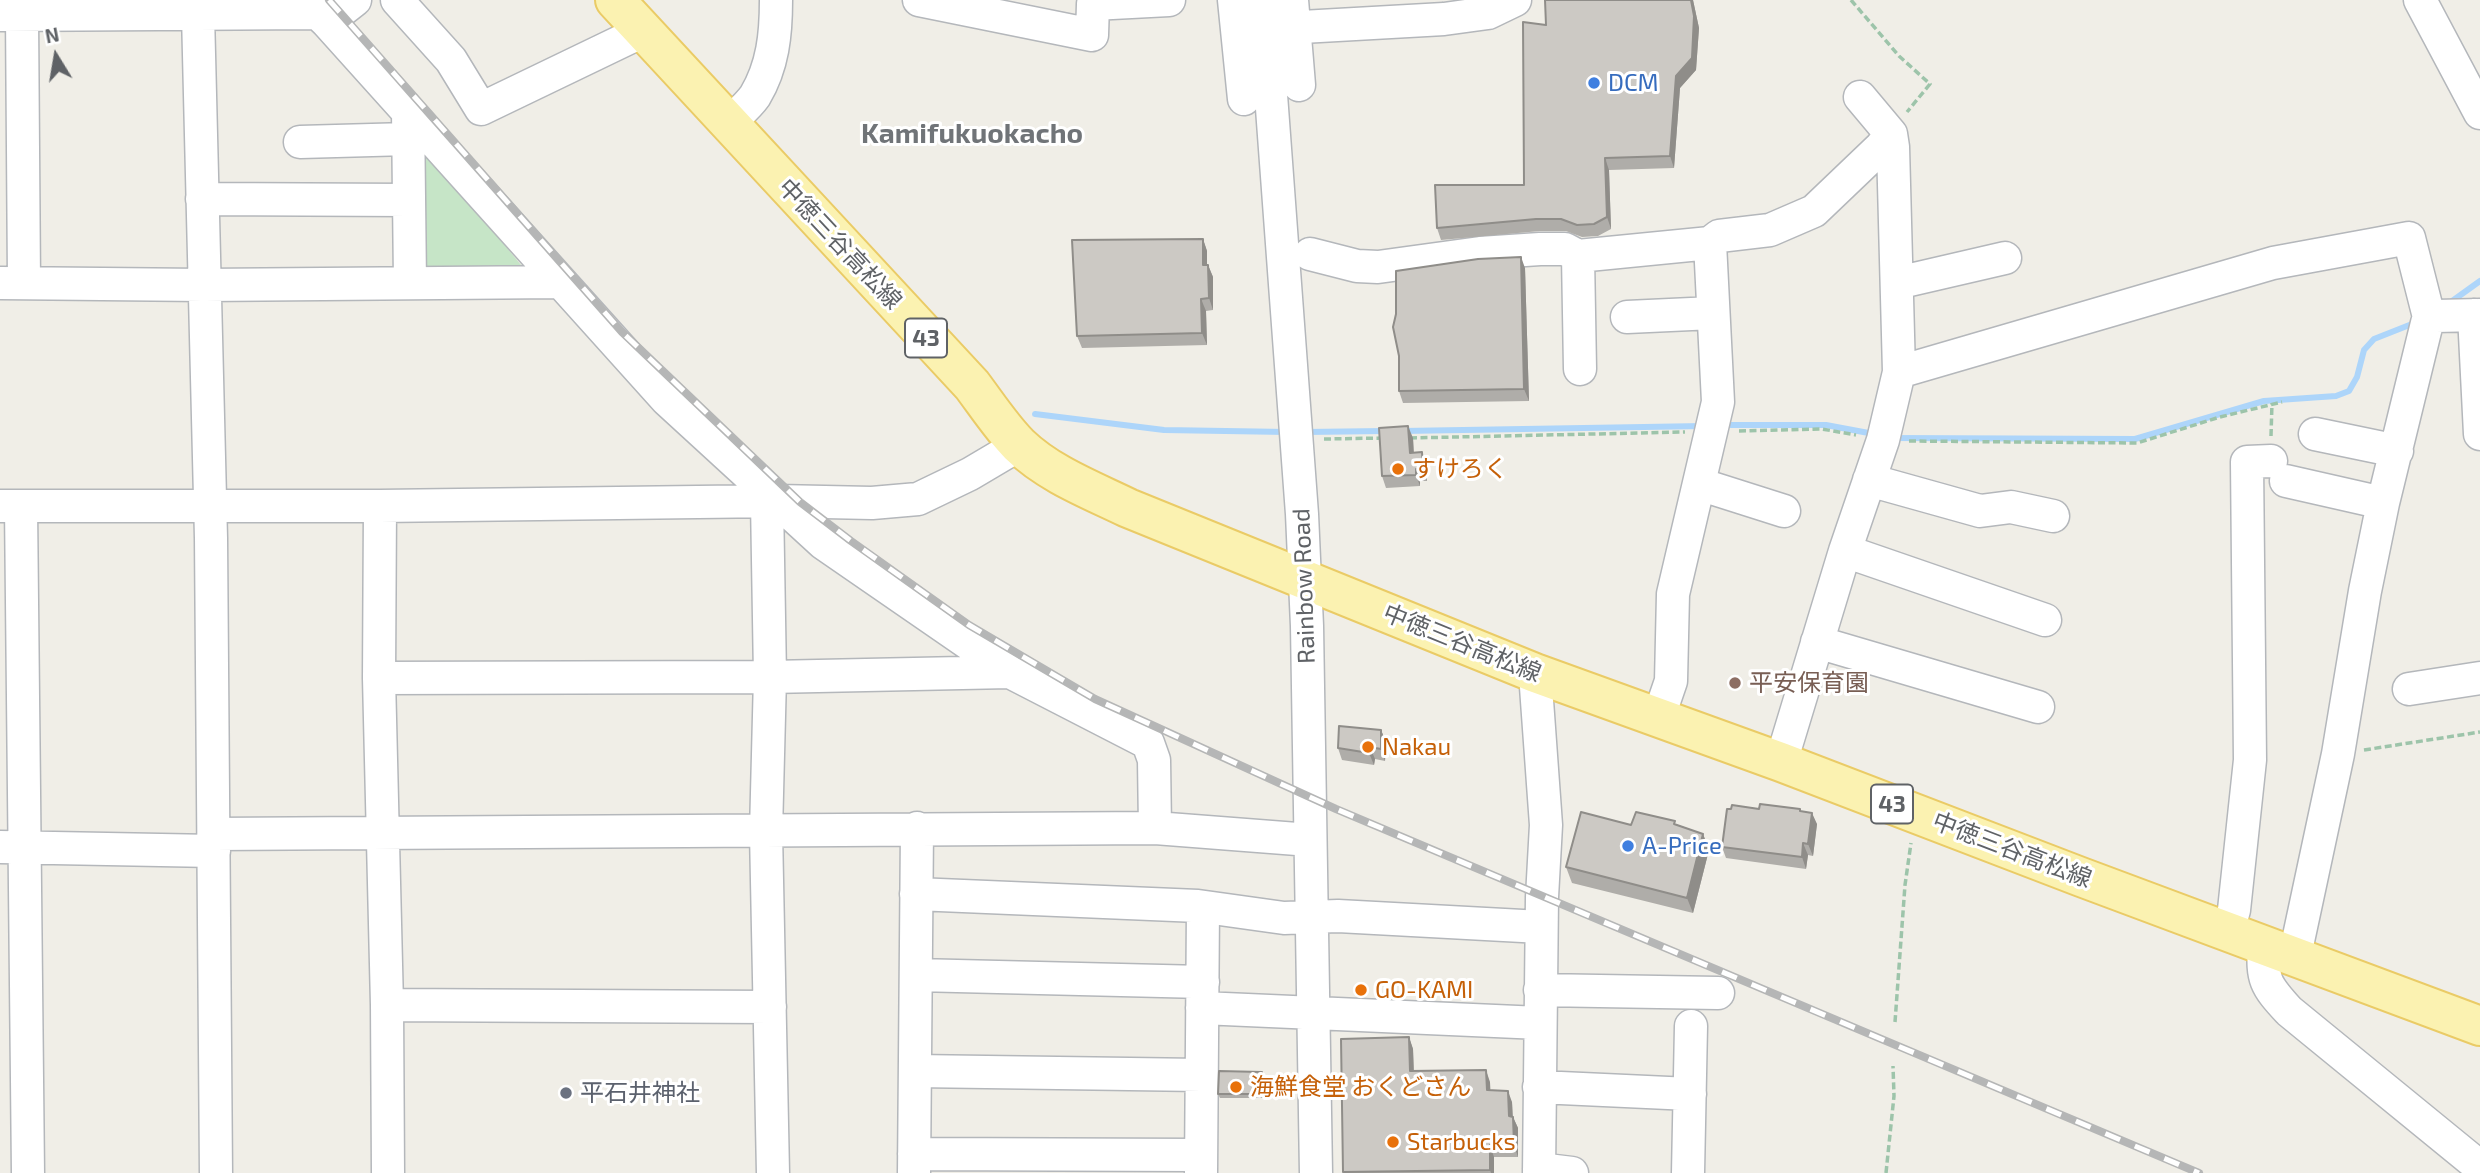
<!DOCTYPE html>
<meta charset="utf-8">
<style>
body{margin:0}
#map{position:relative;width:2480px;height:1173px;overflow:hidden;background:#f0eee7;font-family:"Exo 2",sans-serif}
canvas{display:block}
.north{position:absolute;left:21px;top:21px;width:70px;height:70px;-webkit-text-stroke:5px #fff;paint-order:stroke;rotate:349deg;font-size:19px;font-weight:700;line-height:28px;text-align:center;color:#5f6266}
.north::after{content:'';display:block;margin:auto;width:24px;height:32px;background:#5f6266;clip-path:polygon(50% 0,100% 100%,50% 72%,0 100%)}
</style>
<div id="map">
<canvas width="2480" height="1173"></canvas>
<div class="north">N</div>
</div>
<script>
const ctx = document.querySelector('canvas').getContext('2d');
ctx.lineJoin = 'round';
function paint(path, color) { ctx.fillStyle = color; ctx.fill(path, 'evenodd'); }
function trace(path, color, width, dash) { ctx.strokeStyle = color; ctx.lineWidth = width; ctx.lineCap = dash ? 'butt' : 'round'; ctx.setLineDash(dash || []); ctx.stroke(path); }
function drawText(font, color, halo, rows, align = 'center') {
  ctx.font = font + ' "Exo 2","Noto Sans JP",sans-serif'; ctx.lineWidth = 6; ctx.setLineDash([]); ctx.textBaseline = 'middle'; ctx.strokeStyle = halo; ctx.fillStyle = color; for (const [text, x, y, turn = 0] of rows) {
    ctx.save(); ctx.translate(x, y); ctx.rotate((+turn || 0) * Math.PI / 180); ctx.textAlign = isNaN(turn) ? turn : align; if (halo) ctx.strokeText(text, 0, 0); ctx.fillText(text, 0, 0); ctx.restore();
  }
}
const green = new Path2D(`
 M423 145 521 265V272L418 274Z`);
const stream = new Path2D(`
 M2448 304 2480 281
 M1035 414 1164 430 1287 432
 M1721 425H1826L1874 434
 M1403 431 1704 426
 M1305 432 1385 431
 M1892 438 2135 439 2264 401 2336 396 2349 391 2357 377 2364 350 2374 339 2417 322`);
const path = new Path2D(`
 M1851 0 1899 56 1930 84 1907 112
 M1739 431 1822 429 1856 435
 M2271 436 2272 403
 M1410 438 1685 432
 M1324 439 1385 438
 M1909 441 2137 443 2220 417 2282 402
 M2364 750 2480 732
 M1895 1022 1905 885 1911 843
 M1886 1173 1894 1096 1893 1066`);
const minor = new Path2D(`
 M304 0 327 22 667 400 823 543 1010 672 1148 743 1154 760 1155 828
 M397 0 451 60 481 109 643 31
 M919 0 1092 35 1093 4 1169 0
 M1234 0 1244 99
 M1264 0 1302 514 1307 626 1316 1173
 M1292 0 1299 85
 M2420 0 2480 113
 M198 14 211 538 216 1173
 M0 15 316 13
 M22 15 24 283
 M327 22 355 0
 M1266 29 1444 19 1488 13 1515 0
 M408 112 410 283
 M728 124C737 115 748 106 755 96 773 66 776 34 776 0
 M300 142 408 139
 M202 199 409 200
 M1310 254 1357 266 1378 267 1480 253 1540 249H1565L1578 256 1710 243 1719 236 1770 230 1814 211 1881 147 1891 134
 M1578 256 1580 369
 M0 283 204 285 560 282
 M1897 283 2005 258
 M2474 315 2480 434
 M1627 317 1713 313
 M1899 372 2273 263 2409 238 2430 321
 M2315 434 2397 451
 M1869 480 1980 511 2011 507 2053 516
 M2286 481 2383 503
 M1699 484 1784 511
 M767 501 770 677 766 832 773 1173
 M0 506H380L777 501 872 503 918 499 970 474 1019 445
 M21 506 28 1173
 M380 506 379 678 387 1005 388 1173
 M1845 551 2045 620
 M1817 642 2038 707
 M1535 673 1546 825 1542 897 1539 1173
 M379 678 770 677 1010 672
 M2409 689 2480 678
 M1658 719 1671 681 1673 594 1718 402 1710 243
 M1781 762 1845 551 1883 440 1899 372 1893 147 1891 134 1860 97
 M214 834 1155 828 1310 840
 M0 847 214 851
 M916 894 1198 906 1284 918 1338 916 1541 927
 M2228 931 2234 910 2250 760 2247 462 2271 461
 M2264 945C2262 980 2265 985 2289 1011L2480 1167
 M2295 955 2338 754 2365 591 2383 503 2427 323 2436 316 2480 315
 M916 975 1203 982
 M1540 990 1718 993
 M387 1005 770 1007
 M1202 1008 1540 1023
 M915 1071 1201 1075
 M1539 1087 1690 1094
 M914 1154 1200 1155
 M1539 1169 1572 1173
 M914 1173 917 828
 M1201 1173 1203 907
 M1688 1173 1691 1026`);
const major = new Path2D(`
 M615 0 972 385C987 405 1002 428 1019 445 1049 474 1091 490 1128 508L1535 673 1781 762 2081 877 2480 1026`);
const rail = new Path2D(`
 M329 0 622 332 800 502 851 541 969 625 1095 699 1336 809 2199 1173`);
const wall = new Path2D(`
 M1545 0H1693L1699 28 1696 70 1680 88 1674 168 1609 170 1611 229 1598 236 1582 237 1566 231H1540L1441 240 1437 228 1524 185 1546 25Z
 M1203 239 1207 251V265H1208L1213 277V310L1206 311 1207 345 1082 348 1077 336Z
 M1525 268 1529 401 1403 403 1399 391Z
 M1413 438 1414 452 1426 464 1427 481H1420V486L1386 488 1382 476Z
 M1381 730 1386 742 1385 761 1375 759 1374 765 1342 760 1338 748Z
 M1759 809 1800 811 1817 824 1813 856 1808 855 1806 869 1726 858 1722 847Z
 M1676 824 1703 834 1709 850 1693 913 1572 883 1566 867Z
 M1409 1037 1413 1049 1414 1071 1490 1082V1090L1512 1102 1513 1117 1518 1128V1157H1494V1173H1343L1341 1039Z
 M1262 1072 1263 1076V1098H1220L1218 1094Z`);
const shadedWall = new Path2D(`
 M1691 0H1693L1699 28 1696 70 1680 88 1674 168 1670 156 1676 76Z
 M1605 158 1609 170 1611 229 1607 217Z
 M1203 239 1207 251V277L1203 265Z
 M1521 257 1525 268 1529 401 1524 389Z
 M1208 265 1213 277V310L1209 298Z
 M1201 299 1206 311 1207 345 1202 333Z
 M1408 426 1413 438 1414 464 1410 453Z
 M1422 452 1426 464 1427 481 1423 469Z
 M1416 469 1420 481V486L1416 475Z
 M1381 730 1386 742 1385 761 1381 749Z
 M1370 747 1375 759 1374 765 1369 753Z
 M1812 813 1817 824 1813 856 1808 844Z
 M1703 834 1709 850 1693 913 1687 898Z
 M1803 843 1808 855 1806 869 1802 857Z
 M1409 1037 1413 1049 1414 1083 1410 1071Z
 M1486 1070 1490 1082 1491 1102 1487 1090Z
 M1262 1072 1263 1076V1098L1261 1094Z
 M1508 1091 1512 1102 1513 1128 1509 1116Z
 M1513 1117 1518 1128V1157L1514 1145Z
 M1490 1145 1494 1157V1173H1491L1490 1170Z`);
const building = new Path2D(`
 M1545 0H1691L1694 16 1692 58 1676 76 1670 156 1605 158 1607 217 1594 224 1577 225 1561 219H1536L1437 228 1435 185H1524L1523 22 1546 25Z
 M1203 239V265H1208L1209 298 1201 299 1202 333 1077 336 1072 240Z
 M1521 257 1524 389 1399 391V356L1393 327 1396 314V271L1478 259Z
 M1408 426 1410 453 1422 452 1423 469H1416V475L1382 476 1379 428Z
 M1339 726 1381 730V749L1370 747 1369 753 1338 748Z
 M1760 804 1800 809V811L1812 813 1808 844 1803 843 1802 857 1722 847 1727 809H1731L1732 805 1759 809Z
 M1581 812 1631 825 1636 812 1675 821 1674 824 1703 834 1687 898 1566 867Z
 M1409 1037 1410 1071 1486 1070 1487 1090 1508 1091 1509 1116 1513 1117 1514 1145H1490V1170L1343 1172 1341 1039Z
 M1219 1071 1262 1072 1261 1094H1218Z`);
const markers = [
 [1594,83,7,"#3f7fe0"],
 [1398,469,7,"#e8710a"],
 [1735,683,7,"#8d6e63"],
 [1368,747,7,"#e8710a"],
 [1628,846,7,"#3f7fe0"],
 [1361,990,7,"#e8710a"],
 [1236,1087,7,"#e8710a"],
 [566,1093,7,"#6b7280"],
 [1393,1142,7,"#e8710a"]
];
const shields = [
 [926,338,42],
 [1892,804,42]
];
const shieldNames = [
 ["43",926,338],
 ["43",1892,804]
];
const shopNames = [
 ["DCM",1608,83],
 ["A-Price",1642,846]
];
const streetNames = [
 ["中徳三谷高松線",840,244,47],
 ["Rainbow Road",1304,586,-92],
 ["中徳三谷高松線",1462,643,22],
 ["中徳三谷高松線",2012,850,21]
];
const foodNames = [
 ["すけろく",1412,469],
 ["Nakau",1382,747],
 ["GO-KAMI",1375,990],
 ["海鮮食堂 おくどさん",1250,1087],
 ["Starbucks",1407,1142]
];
const educationNames = [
 ["平安保育園",1749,683]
];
const worshipNames = [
 ["平石井神社",580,1093]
];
const quarterNames = [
 ["Kamifukuokacho",972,134]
];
paint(green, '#c6e5c7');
trace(stream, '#add5fa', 6);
trace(minor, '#b4b7bb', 35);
trace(major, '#eacb66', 42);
trace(path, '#9dc4aa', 3.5, [7, 3.5]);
trace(minor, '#fff', 32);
trace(major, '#fbf2b1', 38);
trace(rail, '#b5b6b6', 8);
trace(rail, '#fff', 5, [16]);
paint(wall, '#afada9');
paint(shadedWall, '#8f8d89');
paint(building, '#ccc9c4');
trace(building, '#8f8d89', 2);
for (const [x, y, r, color] of markers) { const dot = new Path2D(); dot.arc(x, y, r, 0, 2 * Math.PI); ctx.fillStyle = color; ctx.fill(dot); trace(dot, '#fff', 2.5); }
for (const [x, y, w] of shields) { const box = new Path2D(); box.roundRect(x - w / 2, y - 19.5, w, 39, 5); ctx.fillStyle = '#fff'; ctx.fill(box); trace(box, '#5f6266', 2); }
drawText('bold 23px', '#5f6266', null, shieldNames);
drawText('24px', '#366cbe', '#fff', shopNames, 'left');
drawText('24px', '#5f6266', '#fff', streetNames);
drawText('24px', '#c56008', '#fff', foodNames, 'left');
drawText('24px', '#785e54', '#fff', educationNames, 'left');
drawText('24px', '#5b616d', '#fff', worshipNames, 'left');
drawText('bold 28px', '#707478', '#fff', quarterNames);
</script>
